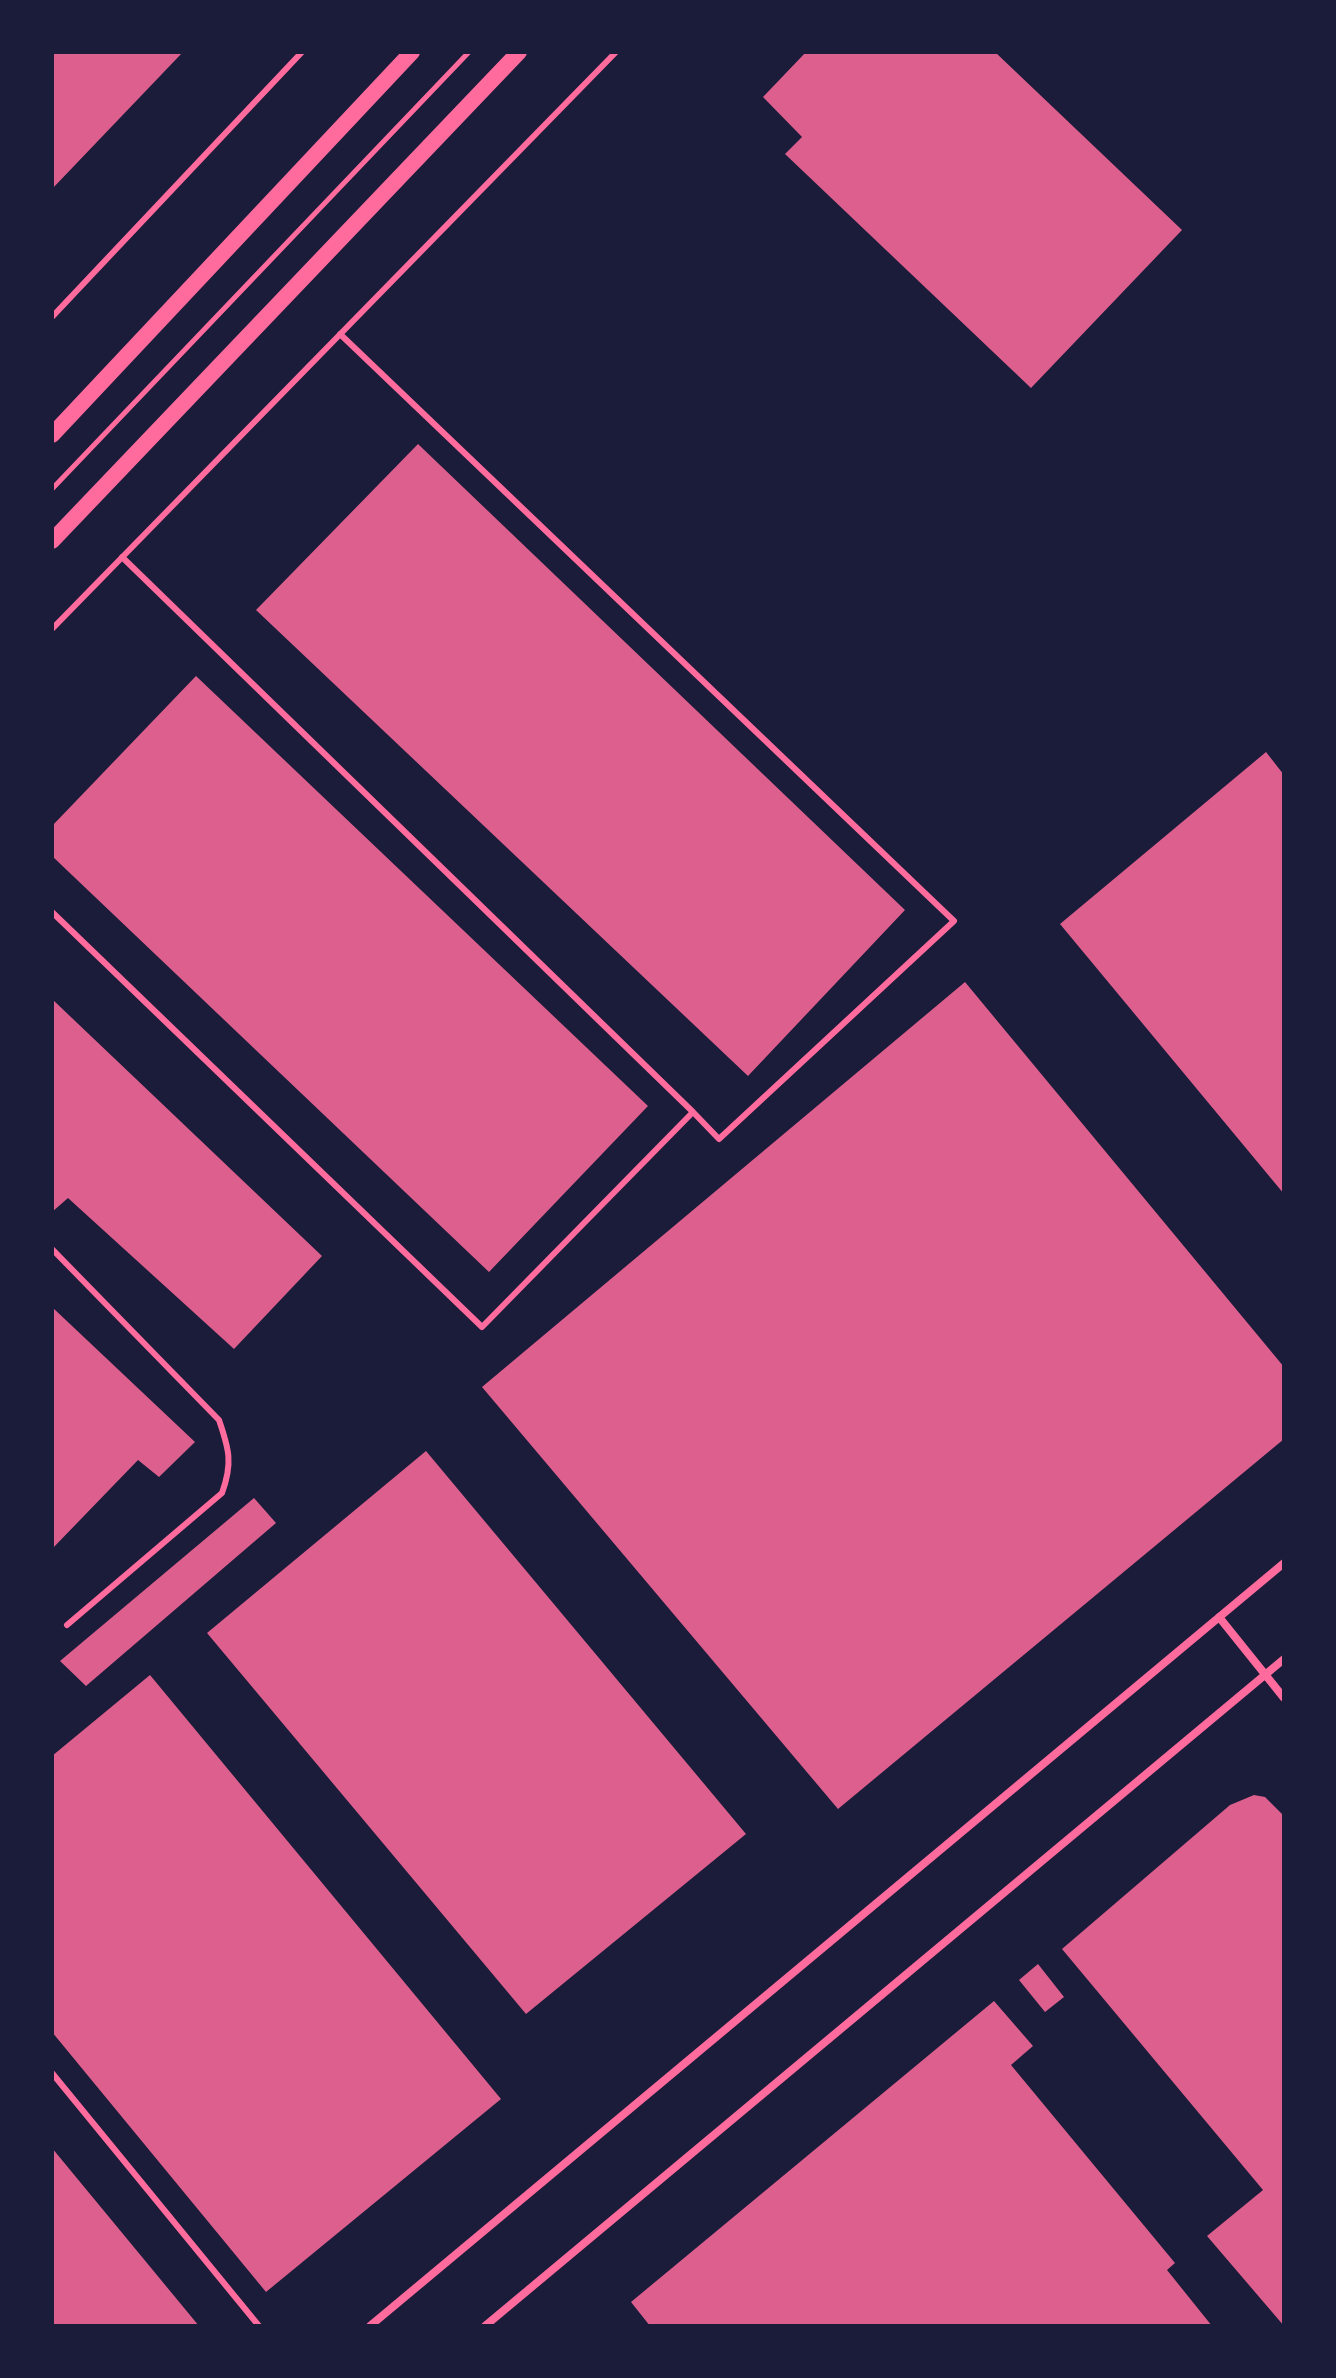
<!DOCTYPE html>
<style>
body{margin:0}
#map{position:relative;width:1336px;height:2378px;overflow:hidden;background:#1b1b3a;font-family:"Golos Text",sans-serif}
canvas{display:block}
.frame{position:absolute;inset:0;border:54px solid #1b1b3a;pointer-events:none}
</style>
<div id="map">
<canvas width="1336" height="2378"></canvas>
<div class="frame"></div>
</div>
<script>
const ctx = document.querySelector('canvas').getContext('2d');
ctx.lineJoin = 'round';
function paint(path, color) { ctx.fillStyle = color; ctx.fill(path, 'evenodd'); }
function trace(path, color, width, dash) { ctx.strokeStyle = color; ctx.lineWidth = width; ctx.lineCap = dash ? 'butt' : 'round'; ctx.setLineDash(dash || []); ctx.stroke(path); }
const building = new Path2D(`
 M52 52H183L52 189Z
 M806 52H995L1182 230 1031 388 785 154 802 137 763 97Z
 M418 444 905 910 748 1076 256 610Z
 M196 676 648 1106 489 1272 52 856V826Z
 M1266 752 1284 775V1194L1060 924Z
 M965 982 1284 1367V1439L838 1809 482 1387Z
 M52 999 322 1256 234 1349 68 1198 52 1212Z
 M52 1307 195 1442 159 1477 138 1460 52 1549Z
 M426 1451 746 1834 526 2014 207 1633Z
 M254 1498 276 1523 86 1686 60 1661Z
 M150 1675 501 2099 266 2292 52 2032V1756Z
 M1254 1795 1265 1797 1284 1816V2326L1207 2236 1263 2190 1062 1949 1230 1805Z
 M1038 1964 1064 1997 1045 2012 1019 1980Z
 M994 2001 1033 2046 1011 2065 1175 2263 1167 2270 1212 2326H650L631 2302Z
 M52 2148 199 2326H52Z`);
const path = new Path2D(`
 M52 489 469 52`);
const service = new Path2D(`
 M52 317 302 52
 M340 334 954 921 719 1139 693 1112
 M52 629 616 52
 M52 912 482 1327 693 1112 122 557
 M52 1249 219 1420C229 1449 233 1463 222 1493L67 1625
 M52 2073 259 2326`);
const minor = new Path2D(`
 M1219 1617 1284 1698
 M370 2326 1284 1563
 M485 2326 1284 1659`);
const secondary = new Path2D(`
 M52 435 412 52
 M52 541 519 52`);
paint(building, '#dd5f8e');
trace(path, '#ff6b9d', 5);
trace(service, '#ff6b9d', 6);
trace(minor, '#ff6b9d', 8);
trace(secondary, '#ff6b9d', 16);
</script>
